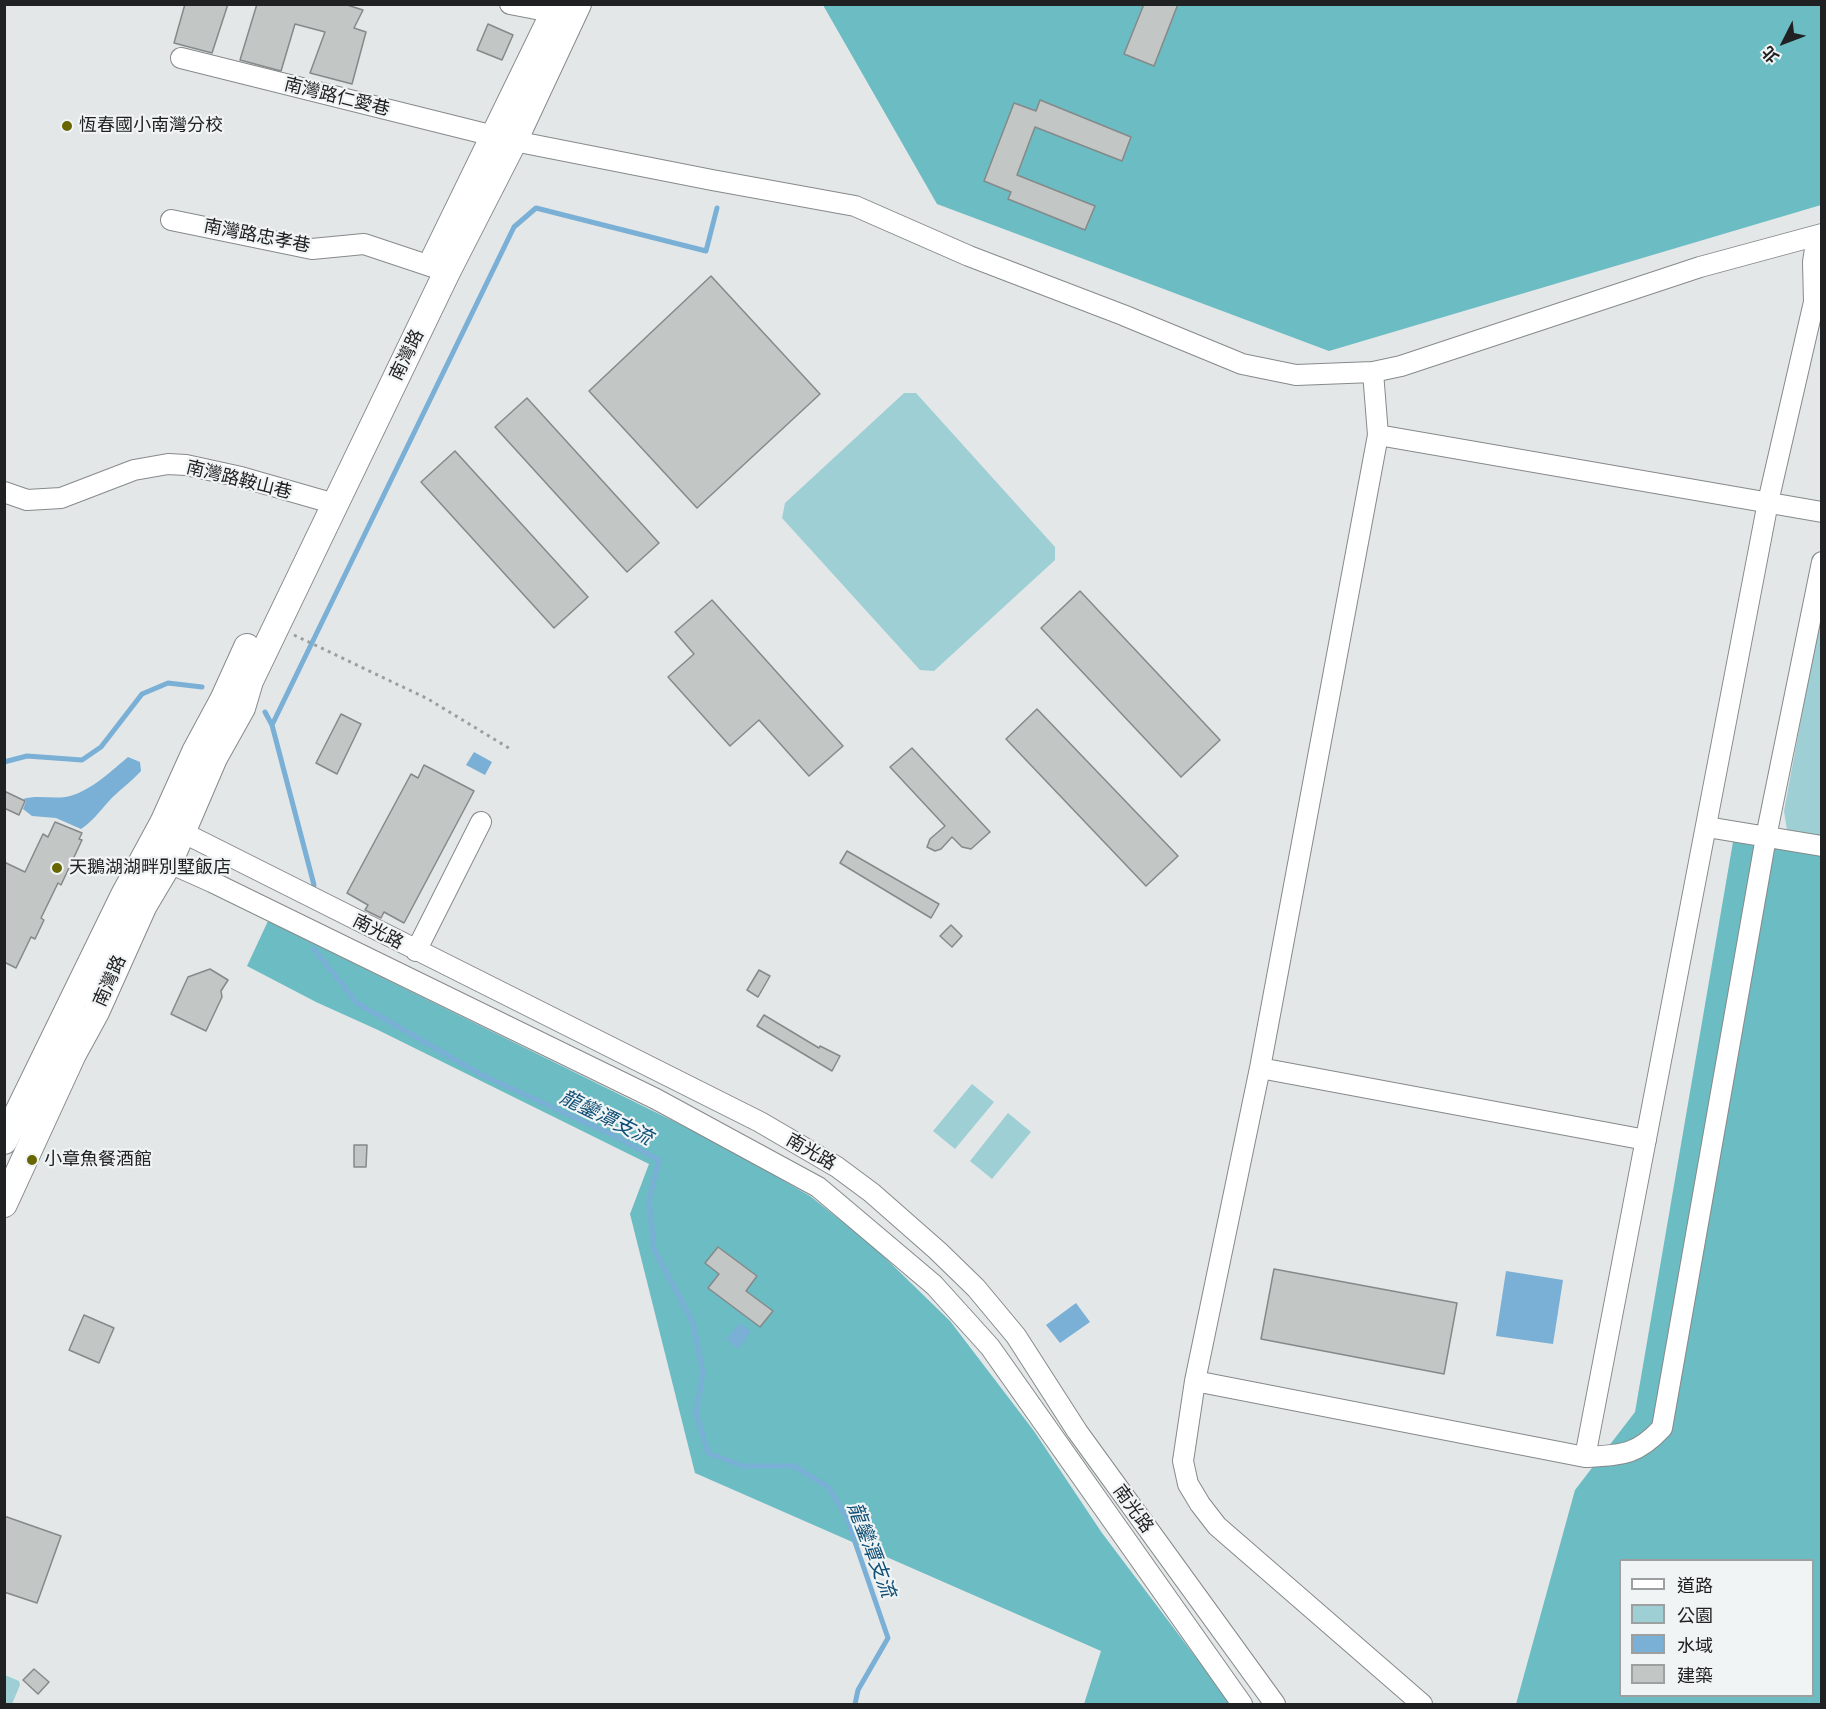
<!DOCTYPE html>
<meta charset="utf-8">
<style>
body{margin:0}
#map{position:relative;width:1826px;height:1709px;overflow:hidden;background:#e3e7e8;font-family:"Alegreya Sans","Noto Sans TC",sans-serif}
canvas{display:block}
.frame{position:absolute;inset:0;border:6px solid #202122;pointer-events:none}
.legend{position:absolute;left:1619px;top:1559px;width:195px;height:138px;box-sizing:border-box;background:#f0f4f5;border:2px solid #9da0a1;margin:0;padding:8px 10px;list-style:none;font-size:18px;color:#202122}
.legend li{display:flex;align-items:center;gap:12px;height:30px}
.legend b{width:30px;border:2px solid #9da0a1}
.north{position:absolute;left:1754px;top:12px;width:60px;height:60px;-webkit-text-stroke:4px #f0f4f5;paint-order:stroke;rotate:228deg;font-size:16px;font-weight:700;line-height:24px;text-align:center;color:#202122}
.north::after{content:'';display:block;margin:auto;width:21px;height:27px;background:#202122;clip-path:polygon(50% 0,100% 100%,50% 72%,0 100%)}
</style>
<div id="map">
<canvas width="1826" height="1709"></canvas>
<div class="frame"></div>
<ul class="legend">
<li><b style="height:8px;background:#fff"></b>道路</li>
<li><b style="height:16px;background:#9dcfd4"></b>公園</li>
<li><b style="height:16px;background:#7aafd6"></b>水域</li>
<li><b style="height:16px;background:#c2c6c5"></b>建築</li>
</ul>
<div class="north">北</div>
</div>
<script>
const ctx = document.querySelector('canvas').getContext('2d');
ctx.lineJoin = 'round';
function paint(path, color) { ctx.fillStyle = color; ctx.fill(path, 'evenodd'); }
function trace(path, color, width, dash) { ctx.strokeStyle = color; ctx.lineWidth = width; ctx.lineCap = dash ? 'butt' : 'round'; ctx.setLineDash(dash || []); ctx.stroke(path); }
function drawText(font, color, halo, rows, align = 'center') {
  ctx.font = font + ' "Alegreya Sans","Noto Sans TC",sans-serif'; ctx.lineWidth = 4.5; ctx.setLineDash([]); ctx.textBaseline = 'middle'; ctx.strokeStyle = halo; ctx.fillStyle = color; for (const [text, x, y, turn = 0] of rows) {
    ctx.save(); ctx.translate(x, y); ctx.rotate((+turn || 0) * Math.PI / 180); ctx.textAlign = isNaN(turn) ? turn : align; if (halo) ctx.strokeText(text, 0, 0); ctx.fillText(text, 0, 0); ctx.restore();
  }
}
const green = new Path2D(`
 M904 393H916L1055 547V560L934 671 920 670 782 518 785 503Z
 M1821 612V839L1787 830 1784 811Z
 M972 1084 994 1102 955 1149 933 1131Z
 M1008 1113 1031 1132 992 1179 970 1161Z
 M5 1675 19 1681 20 1685 12 1704H5Z`);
const forest = new Path2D(`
 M823 5H1821V205L1329 351 937 204Z
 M1734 836 1821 853V1704H1516L1575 1490 1635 1412ZM1620 1560H1812V1696H1620Z
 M268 921 726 1147 810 1196 873 1246 950 1321 1034 1431 1102 1533 1231 1704H1084L1101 1651 695 1473 630 1214 649 1164 378 1030 316 1002 247 966Z`);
const water = new Path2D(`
 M474 752 492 762 485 775 466 765Z
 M128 757 140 762 141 771C131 782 118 791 109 801 99 812 93 821 81 829L56 818 32 816 23 809 26 801 23 799C38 794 55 800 70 796 92 790 111 771 128 757Z
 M1506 1271 1563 1280 1553 1344 1496 1336Z
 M1076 1303 1090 1322 1060 1343 1046 1325Z
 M740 1323 751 1331 738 1349 726 1339Z`);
const stream = new Path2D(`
 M265 712 272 725 314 885
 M272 725 514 227 536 208 706 251 717 208
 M4 762 27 756 82 760 101 747 142 694 168 683 202 687
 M314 949 357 1003 480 1074 615 1136 659 1160 649 1201 654 1249 693 1323 703 1372 696 1413 708 1453 743 1466H794L828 1487 846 1516 888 1638 858 1690 855 1704`);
const building = new Path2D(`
 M185 4H228L212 53 174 43Z
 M257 4H344L363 10 354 28 366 32 352 84 310 73 325 32 295 24 281 71 240 60Z
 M1144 4H1178L1154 66 1124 54Z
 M488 24 513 35 502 60 477 50Z
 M1040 100 1131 137 1122 161 1035 127 1017 175 1095 206 1085 230 1008 199 1011 192 984 181 1014 103 1036 111Z
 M711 276 820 394 697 508 589 391Z
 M527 398 659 543 627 572 495 427Z
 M455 451 588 597 554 628 421 482Z
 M1080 591 1220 740 1181 777 1041 628Z
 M712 600 843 746 809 776 759 720 730 746 668 677 694 654 675 632Z
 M1037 709 1178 856 1146 886 1006 739Z
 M341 714 361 724 337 774 316 763Z
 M912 748 990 832 971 849 962 847 952 837 941 849 935 851 927 847 930 839 945 826 890 767Z
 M424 765 474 791 404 923 384 912 381 918 365 910 368 905 347 893 411 774 418 778Z
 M4 791 25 801 19 815 4 808Z
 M55 822 82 833 79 839 82 840 61 885 58 883 41 918 44 920 35 939 31 937 16 968 4 962V862L25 872 43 834 48 837Z
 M847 851 939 904 931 918 840 863Z
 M951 925 962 936 952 947 940 936Z
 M210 969 228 980 221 991 222 997 206 1031 171 1014 188 977Z
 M759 970 770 976 758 997 747 990Z
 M764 1015 819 1048 820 1046 840 1056 832 1071 757 1026Z
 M354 1145H367L366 1167H354Z
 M718 1247 757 1276 746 1291 773 1311 760 1327 708 1288 719 1274 705 1263Z
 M1274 1269 1457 1303 1444 1374 1261 1339Z
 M84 1315 114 1328 99 1363 69 1350Z
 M4 1516 61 1536 37 1603 4 1592Z
 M34 1669 49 1682 38 1694 23 1680Z`);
const path = new Path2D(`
 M294 635 428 699 512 750`);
const minor = new Path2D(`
 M510 4 567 15
 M181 58 514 141 712 180 855 206 969 256 1123 315 1242 364 1296 375 1373 372 1401 366 1700 267 1822 234
 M171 220 312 249 364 244 445 271
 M1373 372 1378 435 1260 1068 1195 1381 1183 1461 1188 1484 1200 1504 1217 1526 1422 1704
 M1378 435 1822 512
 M4 492 27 500 61 498 134 470 168 464 186 465 241 477 335 504
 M170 826 760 1122 837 1167 872 1193 938 1251 976 1288 1016 1336 1077 1431 1275 1704
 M1707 827 1822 846
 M156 857 212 882 656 1099 818 1187 934 1285 990 1347 1242 1704
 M416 951 481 822
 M1260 1068 1646 1140
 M1195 1381 1585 1457C1621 1455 1636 1456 1662 1428L1766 837 1822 562
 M1585 1457 1768 502 1814 302 1813 262 1817 236`);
const major = new Path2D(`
 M432 263 558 4
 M4 1141 124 895 163 823 195 752 223 700 247 647
 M4 1204 73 1054 96 1012 144 905 169 863 214 758 242 708 250 681 447 272 514 141 578 4`);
const markers = [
 [67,126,6,"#676600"],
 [57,868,6,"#676600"],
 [32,1160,6,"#676600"]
];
const streetNames = [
 ["南灣路仁愛巷",337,97,14],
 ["南灣路忠孝巷",257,236,11],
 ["南灣路",407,355,-64],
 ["南灣路鞍山巷",239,480,14],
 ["南光路",378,932,27],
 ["南灣路",110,981,-66],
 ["南光路",811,1152,30],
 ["南光路",1133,1509,54]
];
const poiNames = [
 ["恆春國小南灣分校",79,126],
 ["天鵝湖湖畔別墅飯店",69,868],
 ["小章魚餐酒館",44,1160]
];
const waterNames = [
 ["龍鑾潭支流",606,1118,26],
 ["龍鑾潭支流",871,1550,69]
];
paint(green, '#9dcfd4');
paint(forest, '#6bbcc3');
paint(water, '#7aafd6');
trace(stream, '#7aafd6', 5);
paint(building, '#c2c6c5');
trace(building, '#858989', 1.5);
trace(minor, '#868a8b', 22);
trace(major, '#868a8b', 28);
trace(path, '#9b9e9f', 3, [3, 4.5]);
trace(minor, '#fff', 20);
trace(major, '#fff', 26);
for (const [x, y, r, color] of markers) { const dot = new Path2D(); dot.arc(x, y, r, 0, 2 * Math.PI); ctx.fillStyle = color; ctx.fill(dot); trace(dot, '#f0f4f5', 2); }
drawText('18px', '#202122', '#f0f4f5', streetNames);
drawText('18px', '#202122', '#f0f4f5', poiNames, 'left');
drawText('italic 20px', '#115076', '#f0f4f5', waterNames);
</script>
